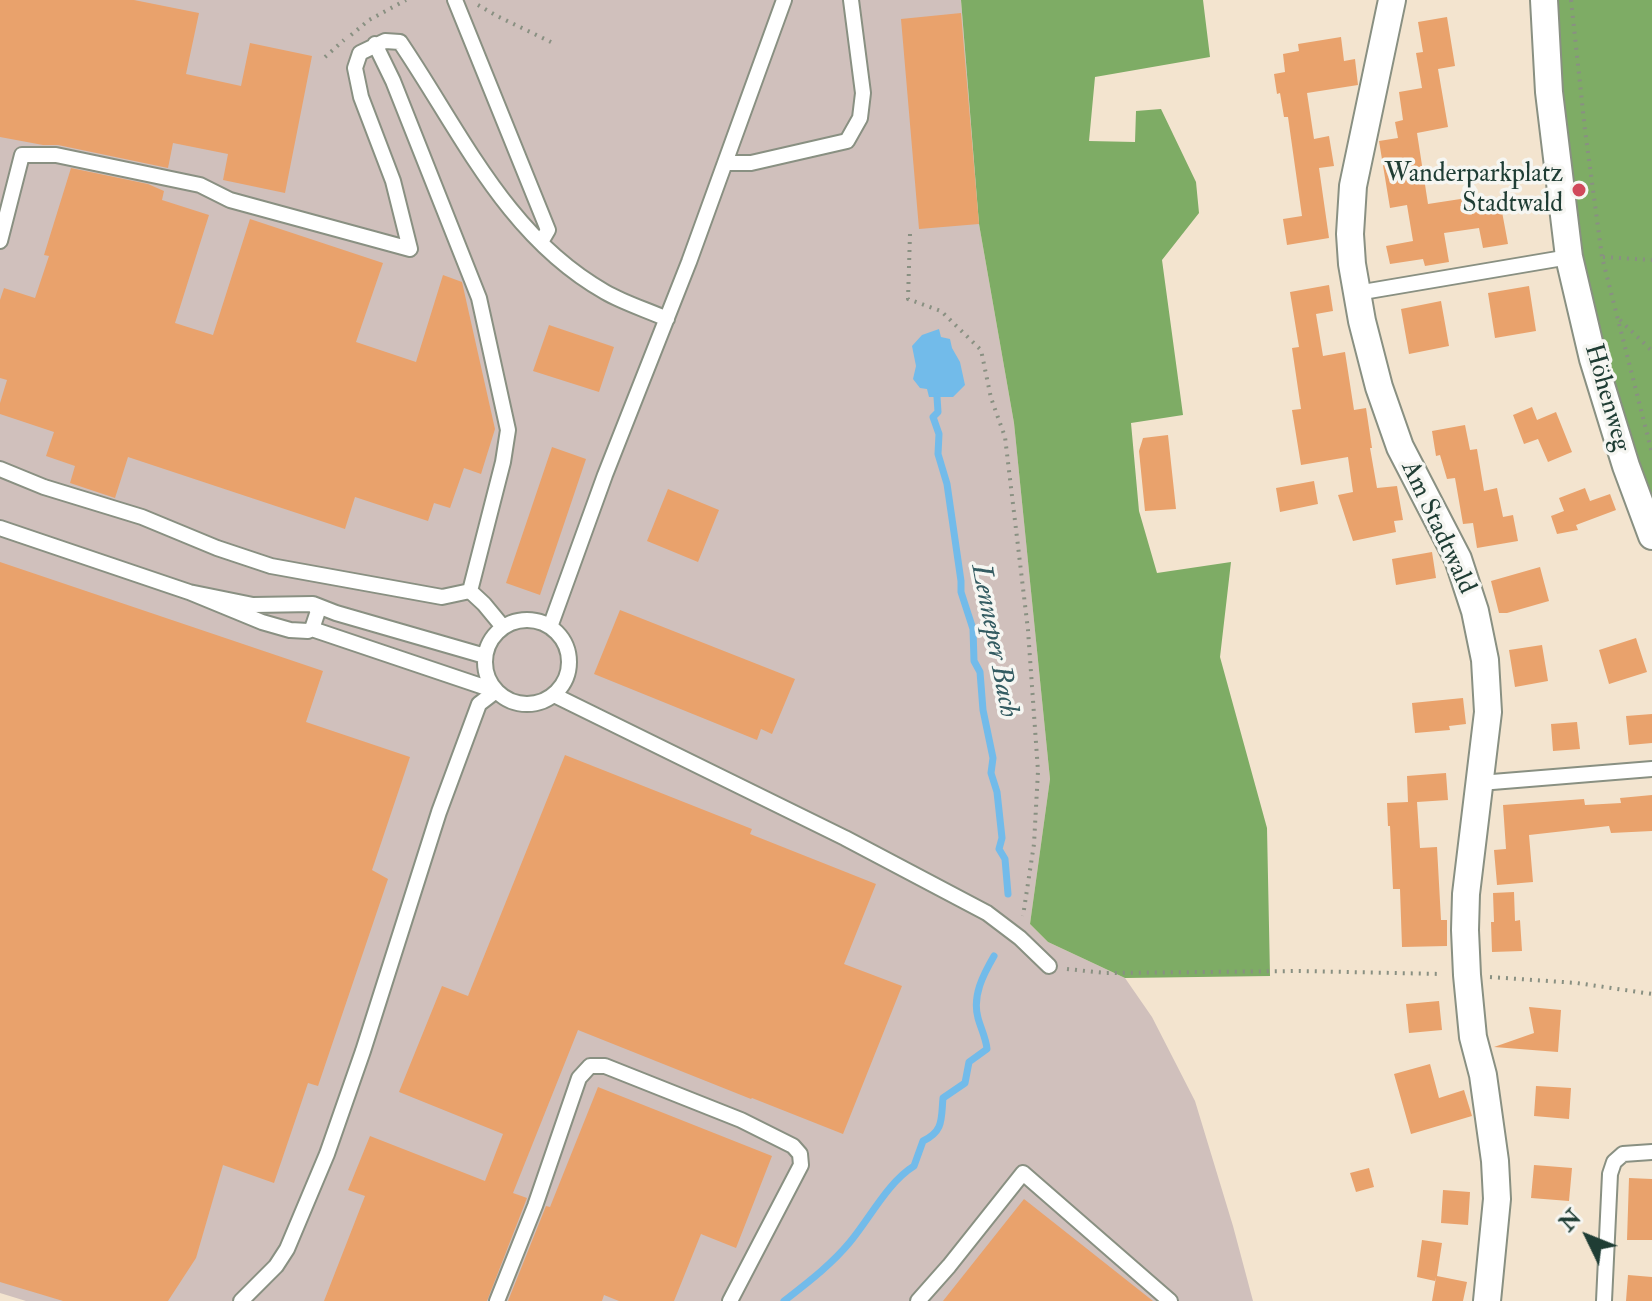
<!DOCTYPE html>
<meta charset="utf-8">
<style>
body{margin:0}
#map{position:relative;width:1652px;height:1301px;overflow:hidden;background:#f3e4cf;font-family:"IM FELL Double Pica",serif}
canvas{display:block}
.north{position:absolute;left:1548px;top:1197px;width:80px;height:80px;-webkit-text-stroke:6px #f6f6f2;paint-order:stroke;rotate:313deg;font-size:22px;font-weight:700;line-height:32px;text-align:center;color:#1f3d34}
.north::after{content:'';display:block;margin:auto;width:28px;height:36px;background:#1f3d34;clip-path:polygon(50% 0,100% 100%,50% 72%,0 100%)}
</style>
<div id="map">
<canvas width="1652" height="1301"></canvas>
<div class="north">N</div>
</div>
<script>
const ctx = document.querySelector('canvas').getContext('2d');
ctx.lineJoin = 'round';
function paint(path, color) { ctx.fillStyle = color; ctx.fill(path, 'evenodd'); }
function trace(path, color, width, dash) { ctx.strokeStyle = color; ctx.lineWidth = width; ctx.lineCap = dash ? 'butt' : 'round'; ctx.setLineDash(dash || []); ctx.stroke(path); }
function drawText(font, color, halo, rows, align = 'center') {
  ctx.font = font + ' "IM FELL Double Pica",serif'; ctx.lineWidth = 7; ctx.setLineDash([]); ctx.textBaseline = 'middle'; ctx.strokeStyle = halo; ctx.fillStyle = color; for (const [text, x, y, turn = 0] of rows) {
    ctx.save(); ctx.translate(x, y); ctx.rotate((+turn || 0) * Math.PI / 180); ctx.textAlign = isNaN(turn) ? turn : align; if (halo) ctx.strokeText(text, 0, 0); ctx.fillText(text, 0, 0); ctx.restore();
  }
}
const industrial = new Path2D(`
 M0 0H961L979 224 1014 423 1050 779 1030 924 1048 942 1125 978 1152 1017 1195 1101 1233 1226 1253 1301H26L0 1293Z`);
const forest = new Path2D(`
 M961 0H1203L1210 57 1095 77 1089 141 1135 142 1136 111 1161 109 1196 182 1199 213 1162 260 1183 415 1131 423 1139 511 1157 573 1231 562 1220 657 1267 828 1270 976 1125 978 1048 942 1030 924 1050 779 1014 423 979 224Z
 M1544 0H1652V536L1593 359Z`);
const water = new Path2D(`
 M939 329 941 337 950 339 952 348 960 362 965 385 953 397H929L927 389 920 388 913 379 916 366 912 346 922 335Z`);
const stream = new Path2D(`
 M937 397 938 412 933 417 939 434 938 454 947 484 961 581V592L973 629 974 661 980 672 983 710 993 758 991 773 997 792 1002 838 999 849 1005 859 1008 894
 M784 1301C807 1283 831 1265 850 1242 870 1218 888 1182 914 1166L923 1141C944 1131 941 1119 943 1098L965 1083 969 1062 987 1049C986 1038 981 1029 978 1018 972 996 983 975 994 956`);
const building = new Path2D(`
 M0 0H134L199 13 186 74 241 86 250 43 312 56 285 193 223 180 228 154 173 143 168 168 58 145H43L0 137Z
 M961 13 979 224 919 229 901 19Z
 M1447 17 1455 66 1438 69 1448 127 1417 133 1428 204 1467 198 1468 206 1500 201 1508 244 1483 248 1479 228 1444 233 1449 262 1425 266 1423 259 1390 264 1386 246 1413 241 1407 205 1390 208 1379 141 1398 138 1395 122 1403 120 1399 92 1422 88 1416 53 1423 52 1418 22Z
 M1341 37 1344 61 1355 59 1358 85 1307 93 1314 139 1329 136 1334 166 1319 168 1329 238 1287 245 1283 219 1302 216 1288 117H1284L1280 93 1277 94 1274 74 1285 72 1283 54 1299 51 1298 44Z
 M71 168 148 184 164 191 162 200 209 215 175 323 213 335 250 219 383 263 356 342 416 362 443 275 462 282 495 429 481 474 464 468 450 508 434 503 428 521 355 497 345 529 128 457 115 498 70 483 75 466 46 456 54 432 0 414V403L7 380 0 378V300L4 288 35 298 49 256 44 255Z
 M1329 285 1333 311 1316 314 1323 356 1345 352 1354 410 1366 408 1372 448H1370L1377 488 1397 486 1403 520 1394 521 1396 532 1353 541 1338 495 1353 492 1348 457 1301 465 1292 410 1301 409 1292 348 1299 347 1290 292Z
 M1529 286 1536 331 1495 338 1488 293Z
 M1441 301 1449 346 1409 354 1401 309Z
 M549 325 614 347 599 392 533 371Z
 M1532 407 1537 420 1556 412 1572 452 1548 462 1538 439 1524 444 1513 415Z
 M1465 425 1470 450 1477 449 1484 491 1497 488 1503 517 1513 515 1518 541 1477 548 1473 523 1463 524 1455 478 1447 479 1440 455 1436 456 1432 431Z
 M1168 435 1176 509 1145 511 1139 451 1143 438Z
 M552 447 586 459 540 595 506 583Z
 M1314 481 1318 504 1280 512 1276 488Z
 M1585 488 1590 501 1610 494 1616 510 1576 525 1578 530 1557 534 1551 516 1564 511 1559 498Z
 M668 489 719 510 698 562 647 541Z
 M1432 552 1436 578 1396 585 1392 559Z
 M0 562 323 671 306 722 410 757 372 870 388 879 318 1086 308 1083 274 1183 223 1165 196 1258 168 1301H63L0 1282Z
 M1540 567 1549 601 1507 613H1499L1491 581Z
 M620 610 795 679 772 734 761 729 757 740 594 674Z
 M1636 638 1647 672 1609 684 1599 650Z
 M1542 645 1548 681 1515 687 1509 650Z
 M1463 698 1466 724 1449 726 1450 730 1415 733 1412 703Z
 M1652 714V743L1629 745 1626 716Z
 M1577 722 1580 749 1553 751 1551 724Z
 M565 755 752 829 750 834 876 884 844 964 902 986 843 1134 752 1098 751 1099 578 1030 513 1193 527 1198 487 1301H324L365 1196 348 1190 370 1136 485 1181 503 1134 399 1092 442 986 468 996Z
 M1446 773 1448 800 1417 802 1420 848 1437 847 1441 920H1447V946L1402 947 1400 889H1393L1390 826H1388L1387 803 1408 802 1407 776Z
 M1652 795V831L1611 833 1609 826 1529 835 1533 882 1497 885 1494 850 1506 849 1503 805 1584 799 1585 805 1621 803 1620 798Z
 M1514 892 1515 921 1520 920 1522 951 1492 952 1491 922H1494L1493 893Z
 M1439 1001 1442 1030 1409 1033 1406 1004Z
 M1529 1007 1561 1010 1558 1052 1494 1047 1534 1033Z
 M1430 1064 1439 1098 1464 1090 1472 1116 1411 1134 1394 1074Z
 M1536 1086 1571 1088 1569 1119 1534 1116Z
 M598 1087 772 1156 736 1248 701 1234 674 1301H619L604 1295 602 1301H508L546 1206 550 1207Z
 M1534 1165 1572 1168 1569 1201 1531 1198Z
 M1369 1168 1374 1187 1356 1192 1350 1173Z
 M1629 1178 1652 1179V1240H1627Z
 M1443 1190 1470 1192 1468 1225 1441 1223Z
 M1024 1199 1153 1301H943Z
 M1422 1240 1442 1243 1437 1276 1467 1282 1463 1301H1432L1436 1277 1435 1281 1417 1277Z
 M1628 1275 1652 1277V1301H1626Z`);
const path = new Path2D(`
 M1571 0 1585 130 1602 257 1652 453
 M478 5 497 16 551 42
 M351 35 369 20 406 0
 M325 57 344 40
 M910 234 908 299 941 311 981 350 991 398 1005 437 1028 630 1038 771 1034 844 1023 916
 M1603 257 1652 260
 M1620 320 1652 351
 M1067 969 1105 973 1300 971 1442 974
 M1490 977 1577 983 1652 994`);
const lane = new Path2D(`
 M455 0 548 230 541 242
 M375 44 393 81 479 298 508 430 503 462 470 591
 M725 163H751L847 141 860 118 863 93 851 0
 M0 241 22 155H56L200 185 230 200 410 249 393 181 361 97 355 68 360 53 385 41 400 42C461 132 506 236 605 292 624 303 647 310 667 319
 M1357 293 1569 257
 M0 469 44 487 142 517 217 548 271 566 442 597 470 591 484 604 503 627
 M0 528 189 592 262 622 290 630 308 631 312 629 318 611 313 604 253 605 189 592
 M313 604 336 613 485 656
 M485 662a42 42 0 1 1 84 0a42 42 0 1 1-84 0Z
 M550 627 605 475 689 262 784 0
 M312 629 496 691
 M554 695 845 838 987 913 1020 938 1049 966
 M1480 783 1652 769
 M241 1301 276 1266 287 1249 327 1154 363 1051 439 812 479 704 496 691
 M497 1301 535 1206 579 1078 590 1066H605L741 1120 793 1146 800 1154 801 1165 730 1301
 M918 1301 949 1266 1023 1173 1170 1301
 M1604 1301 1610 1174 1614 1162 1623 1154 1652 1152`);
const street = new Path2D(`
 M1392 0 1353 186 1350 234 1352 264 1362 321 1379 387 1400 447 1458 559 1475 611 1485 660 1488 712 1466 894 1465 930 1467 975 1473 1037 1483 1075 1495 1161 1497 1199 1487 1301
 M1544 0 1549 92 1569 257 1593 359 1626 466 1652 536`);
const markers = [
 [1579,190,8,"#d1495b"]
];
const poiNames = [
 ["Wanderparkplatz",1563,175],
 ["Stadtwald",1563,205]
];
const streetNames = [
 ["Höhenweg",1606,398,74],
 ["Am Stadtwald",1437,528,65]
];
const waterNames = [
 ["Lenneper Bach",993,641,79]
];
paint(industrial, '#d0c0bc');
paint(forest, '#7eac65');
paint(water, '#72bbea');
trace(stream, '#72bbea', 7);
paint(building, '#e9a26c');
trace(lane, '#899082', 18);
trace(street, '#899082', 30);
trace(path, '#899082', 4, [2, 6]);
trace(lane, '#fff', 14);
trace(street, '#fff', 26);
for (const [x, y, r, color] of markers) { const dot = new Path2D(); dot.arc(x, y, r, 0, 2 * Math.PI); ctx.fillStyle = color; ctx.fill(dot); trace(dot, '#f6f6f2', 3); }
drawText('26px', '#1f3d34', '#f6f6f2', poiNames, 'right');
drawText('26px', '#1f3d34', '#f6f6f2', streetNames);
drawText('italic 28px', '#345c62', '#f6f6f2', waterNames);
</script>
